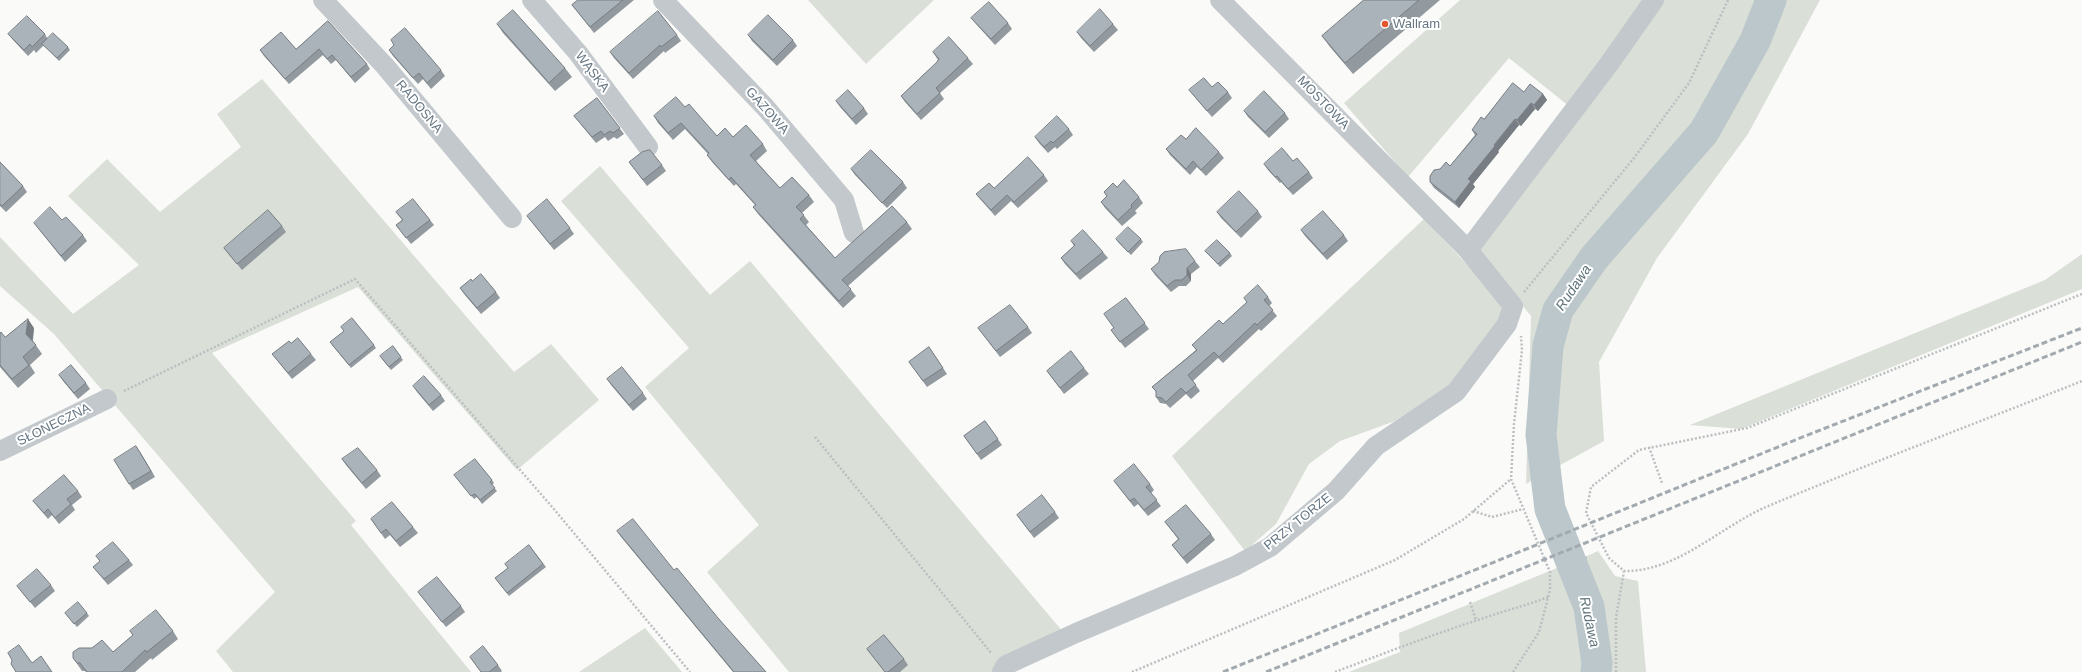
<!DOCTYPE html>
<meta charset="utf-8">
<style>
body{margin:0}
canvas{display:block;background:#fafaf8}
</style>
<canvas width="2082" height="672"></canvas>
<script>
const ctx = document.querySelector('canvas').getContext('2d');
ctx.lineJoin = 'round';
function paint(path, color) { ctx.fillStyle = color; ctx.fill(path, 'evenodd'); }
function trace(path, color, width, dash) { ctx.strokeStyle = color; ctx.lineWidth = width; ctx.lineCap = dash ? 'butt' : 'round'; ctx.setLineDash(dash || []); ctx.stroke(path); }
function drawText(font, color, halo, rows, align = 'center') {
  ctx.font = font + ' Helvetica,sans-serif'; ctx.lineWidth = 4; ctx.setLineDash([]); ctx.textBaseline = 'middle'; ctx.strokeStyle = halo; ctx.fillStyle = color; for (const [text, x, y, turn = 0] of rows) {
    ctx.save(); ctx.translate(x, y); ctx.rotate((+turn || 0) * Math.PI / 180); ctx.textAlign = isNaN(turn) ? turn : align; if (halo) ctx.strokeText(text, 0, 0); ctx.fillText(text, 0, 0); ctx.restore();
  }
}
const green = new Path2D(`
 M808 0H934L866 64Z
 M1460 0H1820L1748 134 1657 258 1599 362 1604 441 1526 484 1531 316 1474 247 1580 115 1509 58 1408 177 1344 103Z
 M262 79 514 372 551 344 599 400 517 470 358 287 212 353 356 521 351 525 471 672H233L216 651 275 592 54 334 0 286V237L73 314 139 265 68 196 107 159 160 212 241 147 217 114Z
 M600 166 710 295 750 261 1069 639 1010 672H789L707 572 759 525 645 387 689 348 561 201Z
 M1424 219 1508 308 1480 365 1395 421 1340 441 1309 464 1276 524 1245 551 1172 456Z
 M2082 254V289L1741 429 1690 425 2045 280Z
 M1598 551 1615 576 1638 581 1646 672H1603L1604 638 1600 605 1587 574V556Z
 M1564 565C1571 580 1573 595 1576 611 1580 631 1590 651 1585 672H1349L1400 652 1399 633Z
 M645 628 682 672H579Z`);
const water = new Path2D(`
 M1587 556V574L1600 605 1604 638 1603 672H1585C1590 654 1582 637 1578 620 1574 601 1572 583 1564 565Z`);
const river = new Path2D(`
 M1596 672 1597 663 1589 607 1550 509 1541 435 1548 346 1558 310 1594 258 1704 132 1755 41 1771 0`);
const path = new Path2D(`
 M1524 292 1634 158 1689 83 1728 0
 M2082 294 1747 428 1639 450 1591 487 1586 513 1609 558 1624 571C1677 572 1720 527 1766 507 1870 463 1977 423 2082 381
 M124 391 355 279 553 508 690 672
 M815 437 992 654
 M1649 447 1662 483
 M1473 511 1492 517 1523 509
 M1470 602 1476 620
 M1132 672 1395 560 1464 519 1511 479
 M1335 672C1385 653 1434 634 1484 618 1506 610 1526 606 1548 597
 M1513 672 1539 632 1550 590V572L1511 479 1514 424 1522 350 1521 336
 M1616 672V618L1624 571`);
const minor = new Path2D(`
 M323 0 385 66 512 218
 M532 0 578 53 648 147
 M663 0 765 107 844 200 854 233
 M1468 250 1609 64 1654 0
 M0 451 107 399
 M1002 672 1006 665 1076 633 1235 566 1270 547 1336 491 1376 446 1456 392 1507 324 1513 306 1468 250 1220 0`);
const rail = new Path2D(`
 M1223 672 1805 436 2082 328
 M1266 672 2082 342`);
const wall = new Path2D(`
 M578 0H634L594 33 572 5Z
 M1364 0H1440L1353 74 1330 47 1322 36Z
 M971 18 1008 23 1012 29 995 45 976 24Z
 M328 21 367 64 370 69 355 83 336 60 331 64 323 55 289 84 264 56 260 50 296 49Z
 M497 24 565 68 572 77 555 91 503 33Z
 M1113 24 1118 30 1094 52 1081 38 1077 32Z
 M8 34H45L47 38 68 47 70 50 59 61 44 45 36 53 34 50 28 56 13 40Z
 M677 35 681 41 665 53 664 51 633 79 614 58 610 52Z
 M748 35 793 40 797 46 777 66 752 41Z
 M389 50 441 70 445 76 431 89 423 79 418 84 393 56Z
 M933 52 968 58 973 64 940 93 944 99 921 120 905 102 901 96 937 62 938 60Z
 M1189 90 1228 92 1232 98 1212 117 1194 96Z
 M1524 92 1543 94 1547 100 1538 111 1535 109 1521 126 1519 125 1498 151 1499 152 1473 184 1475 187 1459 208 1434 188 1430 182 1450 166 1475 135 1472 130Z
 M597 98 624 134 617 139 614 137 608 141 605 137 596 143 574 116Z
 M836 101 864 108 868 114 856 125 840 107Z
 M685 107 717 136 733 137 763 144 767 151 756 161 780 188 809 195 814 202 802 213 809 222 806 225 835 258 907 222 912 229 848 286 856 296 843 308 758 214 753 207 755 205 736 184 734 186 712 162 707 155 708 154 685 129 673 140 658 123 654 116Z
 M1244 111 1285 113 1289 119 1269 138 1248 117Z
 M1069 129 1073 135 1057 149 1055 147 1048 153 1039 143 1035 137Z
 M1186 139 1219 152 1224 158 1206 176 1197 167 1190 175 1170 155 1166 149Z
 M1293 161 1309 172 1313 178 1293 195 1281 182 1280 183 1268 170 1264 164Z
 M0 162 23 186 27 192 6 212 0 206Z
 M629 162 662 165 666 171 647 186Z
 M851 169 903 182 907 188 887 208 855 175Z
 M1044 175 1048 181 1018 208 1011 201 995 216 981 200 976 194 994 188Z
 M1117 187 1139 197 1143 203 1135 211 1137 213 1122 226 1105 208 1101 202 1107 196 1104 192Z
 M1258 211 1262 217 1241 238 1221 218 1217 212Z
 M396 212 430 220 434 225 411 244 396 225 402 220Z
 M527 216 570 228 574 234 554 250Z
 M62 220 83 235 87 241 65 262 34 223Z
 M282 226 286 232 242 270 224 248Z
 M1301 230 1344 235 1348 241 1327 260 1305 236Z
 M1116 239H1141L1143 242 1131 255 1118 242Z
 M1071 241 1103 252 1108 258 1080 280 1065 264 1061 258 1074 246Z
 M1205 251 1230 253 1232 256 1220 267 1208 254Z
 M1195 261 1200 267 1191 274V281L1186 286H1179L1171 292 1155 275 1151 269Z
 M472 281 496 292 500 298 481 314 464 294 460 288Z
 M1268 297 1272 303 1269 306 1277 316 1261 331 1259 329 1223 363 1218 358 1193 381 1200 391 1191 399 1186 394 1170 408 1166 404 1160 403 1156 397V392L1152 387 1196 350 1192 345 1223 324 1247 302 1244 298Z
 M1126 298 1149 329 1125 348 1111 330 1114 328Z
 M1028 327 1032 333 1000 357 978 328Z
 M34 328 33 341 42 354 30 365 35 373 18 388 0 367V333L5 337Z
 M344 331 374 345 376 348 351 368 332 345Z
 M291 343 311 354 316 360 292 379 272 354Z
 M393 346 403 360 391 370 382 359Z
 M929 347 947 374 927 387 909 362Z
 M1084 368 1089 374 1064 394 1047 371Z
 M59 375 86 383 90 389 78 399 63 381Z
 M607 379 643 393 647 399 633 411 611 385Z
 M413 386 441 395 445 401 433 411 417 392Z
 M985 421 1002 445 981 460 964 436Z
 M140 452 155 477 133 490 129 484Z
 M342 459 377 470 381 476 366 489 346 465Z
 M457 478 492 480 494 483 492 485 497 491 482 504 477 497 474 499Z
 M1114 481 1150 484 1154 490 1151 493 1161 506 1148 516 1138 504 1134 507Z
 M78 491 82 497 72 505 75 510 59 524 52 515 48 519 33 501Z
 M1055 512 1059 518 1034 538 1017 515Z
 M371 519 413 527 418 533 400 547 390 535 385 539Z
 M1165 522 1211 534 1215 540 1187 564 1172 545 1178 539Z
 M617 531 674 570 766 672H733L621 537Z
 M529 545 546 567 509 596 495 578 508 568Z
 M96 556 129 560 133 565 108 585 97 572 93 567 100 561Z
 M51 585 55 591 35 608 17 586Z
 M418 592 461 606 465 612 446 627Z
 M65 613H87L89 616 77 627Z
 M130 631H173L178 639 152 660 151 658 135 672H86L85 671H82L73 658 113 652 133 635Z
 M867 649 904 659 908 665 900 672H885Z
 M470 657 498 665 502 671 501 672H481Z`);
const shadedWall = new Path2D(`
 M1543 94 1547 100 1538 111 1534 105Z
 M1531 103 1535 109 1521 126 1517 120Z
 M1515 119 1519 125 1498 151 1499 152 1473 184 1475 187 1459 208 1455 202 1468 179Z
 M1187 268 1191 274V281L1187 275Z
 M28 319 34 328 32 343 26 334Z
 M136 446 140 452 155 477 151 471Z`);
const building = new Path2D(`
 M578 0H623L590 27 572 5Z
 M1364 0H1419L1345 63 1322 36Z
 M989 2 1008 23 991 39 971 18Z
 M1100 9 1113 24 1090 46 1077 32Z
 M513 10 565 68 549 83 497 24Z
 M658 11 677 35 661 47 660 45 629 73 610 52Z
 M768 15 793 40 773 60 748 35Z
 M27 16 45 34 32 47 30 44 24 50 8 34Z
 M328 21 367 64 351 77 332 55 327 59 319 49 285 79 260 50 281 32 296 49Z
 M405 28 441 70 427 83 419 73 413 78 389 50 394 45 391 40Z
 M53 33 68 47 57 58 42 44Z
 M949 37 968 58 936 88 940 93 917 114 901 96 937 62 939 59 933 52Z
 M1204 78 1212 87 1218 82 1228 92 1207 111 1189 90Z
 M1513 83 1524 92 1530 84 1543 94 1534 105 1531 103 1517 120 1515 119 1494 145 1495 146 1468 179 1471 181 1455 202 1430 182V176L1434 170 1440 169 1446 162 1450 166 1477 134 1472 130 1481 117 1484 119Z
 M848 90 864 108 852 119 836 101Z
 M1264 91 1285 113 1265 132 1244 111Z
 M676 97 685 107 689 104 717 136 725 128 733 137 746 125 763 144 750 155 767 174 780 188 792 177 809 195 796 207 804 215 800 219 835 258 892 206 907 222 842 280 851 289 839 301 753 207 756 205 731 177 729 180 707 155 709 153 681 123 668 133 654 116Z
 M597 98 620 128 613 133 610 131 604 135 601 131 592 137 574 116Z
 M1057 116 1069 129 1053 143 1051 141 1044 147 1035 137Z
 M1196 128 1219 152 1201 170 1193 161 1186 169 1166 149 1181 135 1186 139Z
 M1282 148 1293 161 1297 158 1309 172 1288 189 1277 176 1275 177 1264 164Z
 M650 150 662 165 643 180 629 162 642 152Z
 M871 150 903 182 882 203 851 169Z
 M1028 157 1044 175 1014 202 1007 195 991 210 976 194 989 183 994 188Z
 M0 162 23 186 2 206 0 204Z
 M1124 180 1139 197 1131 205 1132 207 1118 220 1101 202 1107 196 1104 192 1113 183 1117 187Z
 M1239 191 1258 211 1236 232 1217 212Z
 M413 199 430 220 406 238 396 225 403 220 396 212Z
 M547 199 570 228 550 244 527 216Z
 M50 207 62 220 66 217 83 235 61 256 34 223Z
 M268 210 282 226 237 264 224 248Z
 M1323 211 1344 235 1323 254 1301 230Z
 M1128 227 1141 239 1128 252 1116 239Z
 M1083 230 1103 252 1076 274 1061 258 1075 245 1071 241Z
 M1217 240 1230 253 1218 264 1205 251Z
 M1186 249 1195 261 1187 268V275L1182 280H1175L1167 286 1151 269 1159 262 1160 256 1164 252Z
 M481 274 496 292 477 308 460 288 471 279 472 281Z
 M1258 285 1268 297 1264 300 1273 310 1257 325 1255 323 1219 357 1214 352 1188 375 1196 385 1186 393 1181 388 1166 402 1162 398 1156 397V391L1152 387 1197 350 1192 345 1219 320 1223 324 1247 302 1244 298Z
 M1126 298 1145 323 1120 342 1111 330 1114 328 1104 314Z
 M1010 305 1028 327 996 351 978 328Z
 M352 318 374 345 349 365 330 342 344 331 341 327Z
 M28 319 26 334 36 345 23 357 29 365 12 379 0 365V333L1 332 5 337Z
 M298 338 311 354 288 373 272 354 289 341 291 343Z
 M393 346 401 357 389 367 380 356Z
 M929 347 943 368 923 381 909 362Z
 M1071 351 1084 368 1060 388 1047 371Z
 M71 365 86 383 74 393 59 375Z
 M622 367 643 393 629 405 607 379Z
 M424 376 441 395 429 405 413 386Z
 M985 421 998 439 977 454 964 436Z
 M136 446 151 471 129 484 114 460Z
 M358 448 377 470 362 483 342 459Z
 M475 459 492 480 490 482 495 488 480 500 475 494 471 496 454 475Z
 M1134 464 1150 484 1146 487 1157 500 1144 510 1134 498 1130 501 1114 481Z
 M64 475 78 491 67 499 71 504 55 518 48 509 44 513 33 501Z
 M1042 495 1055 512 1030 532 1017 515Z
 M392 502 413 527 396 541 386 529 381 533 371 519Z
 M1186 505 1211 534 1183 558 1172 545 1179 539 1165 522Z
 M633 519 674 570 677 568 718 618 766 672H734L617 531Z
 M113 542 129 560 104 579 93 567 100 561 96 556Z
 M529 545 543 564 507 593 495 578 508 568 505 564Z
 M37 569 51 585 30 602 17 586Z
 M437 577 461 606 442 622 418 592Z
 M78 602 87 613 74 624 65 613Z
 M156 610 173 631 147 652 145 650 122 672H87L80 663H77L73 658V652L79 648H92L102 640 113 652 133 635 130 631Z
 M884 635 904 659 888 672H885L867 649Z
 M19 645 32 663 41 656 52 672H16L11 664 12 660 8 653Z
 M483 646 498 665 489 672H481L470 657Z`);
const markers = [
 [1385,24,4,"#e4572e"]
];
const poiNames = [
 ["Wallram",1393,24]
];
const streetNames = [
 ["WĄSKA",592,72,53],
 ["MOSTOWA",1323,103,46],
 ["RADOSNA",419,107,50],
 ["GAZOWA",767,111,48],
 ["SŁONECZNA",54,425,-26],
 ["PRZY TORZE",1298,522,-39]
];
const waterNames = [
 ["Rudawa",1574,288,-56],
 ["Rudawa",1589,622,78]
];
paint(green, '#dadfd7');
paint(water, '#bbc7cb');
trace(river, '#bbc7cb', 31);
trace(path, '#bbbfc2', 2.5, [2, 2]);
trace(minor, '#c3c8cc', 20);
trace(rail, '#a2aab0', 3, [6, 3]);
paint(wall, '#929a9f');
paint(shadedWall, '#777d82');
paint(building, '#aab3b9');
trace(building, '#777d82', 1);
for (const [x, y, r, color] of markers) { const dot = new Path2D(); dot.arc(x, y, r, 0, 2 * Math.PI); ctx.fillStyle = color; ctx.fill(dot); trace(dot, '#fff', 1.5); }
drawText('13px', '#657683', '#fff', poiNames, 'left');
drawText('13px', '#657683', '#fff', streetNames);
drawText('italic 14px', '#60757c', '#fff', waterNames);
</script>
